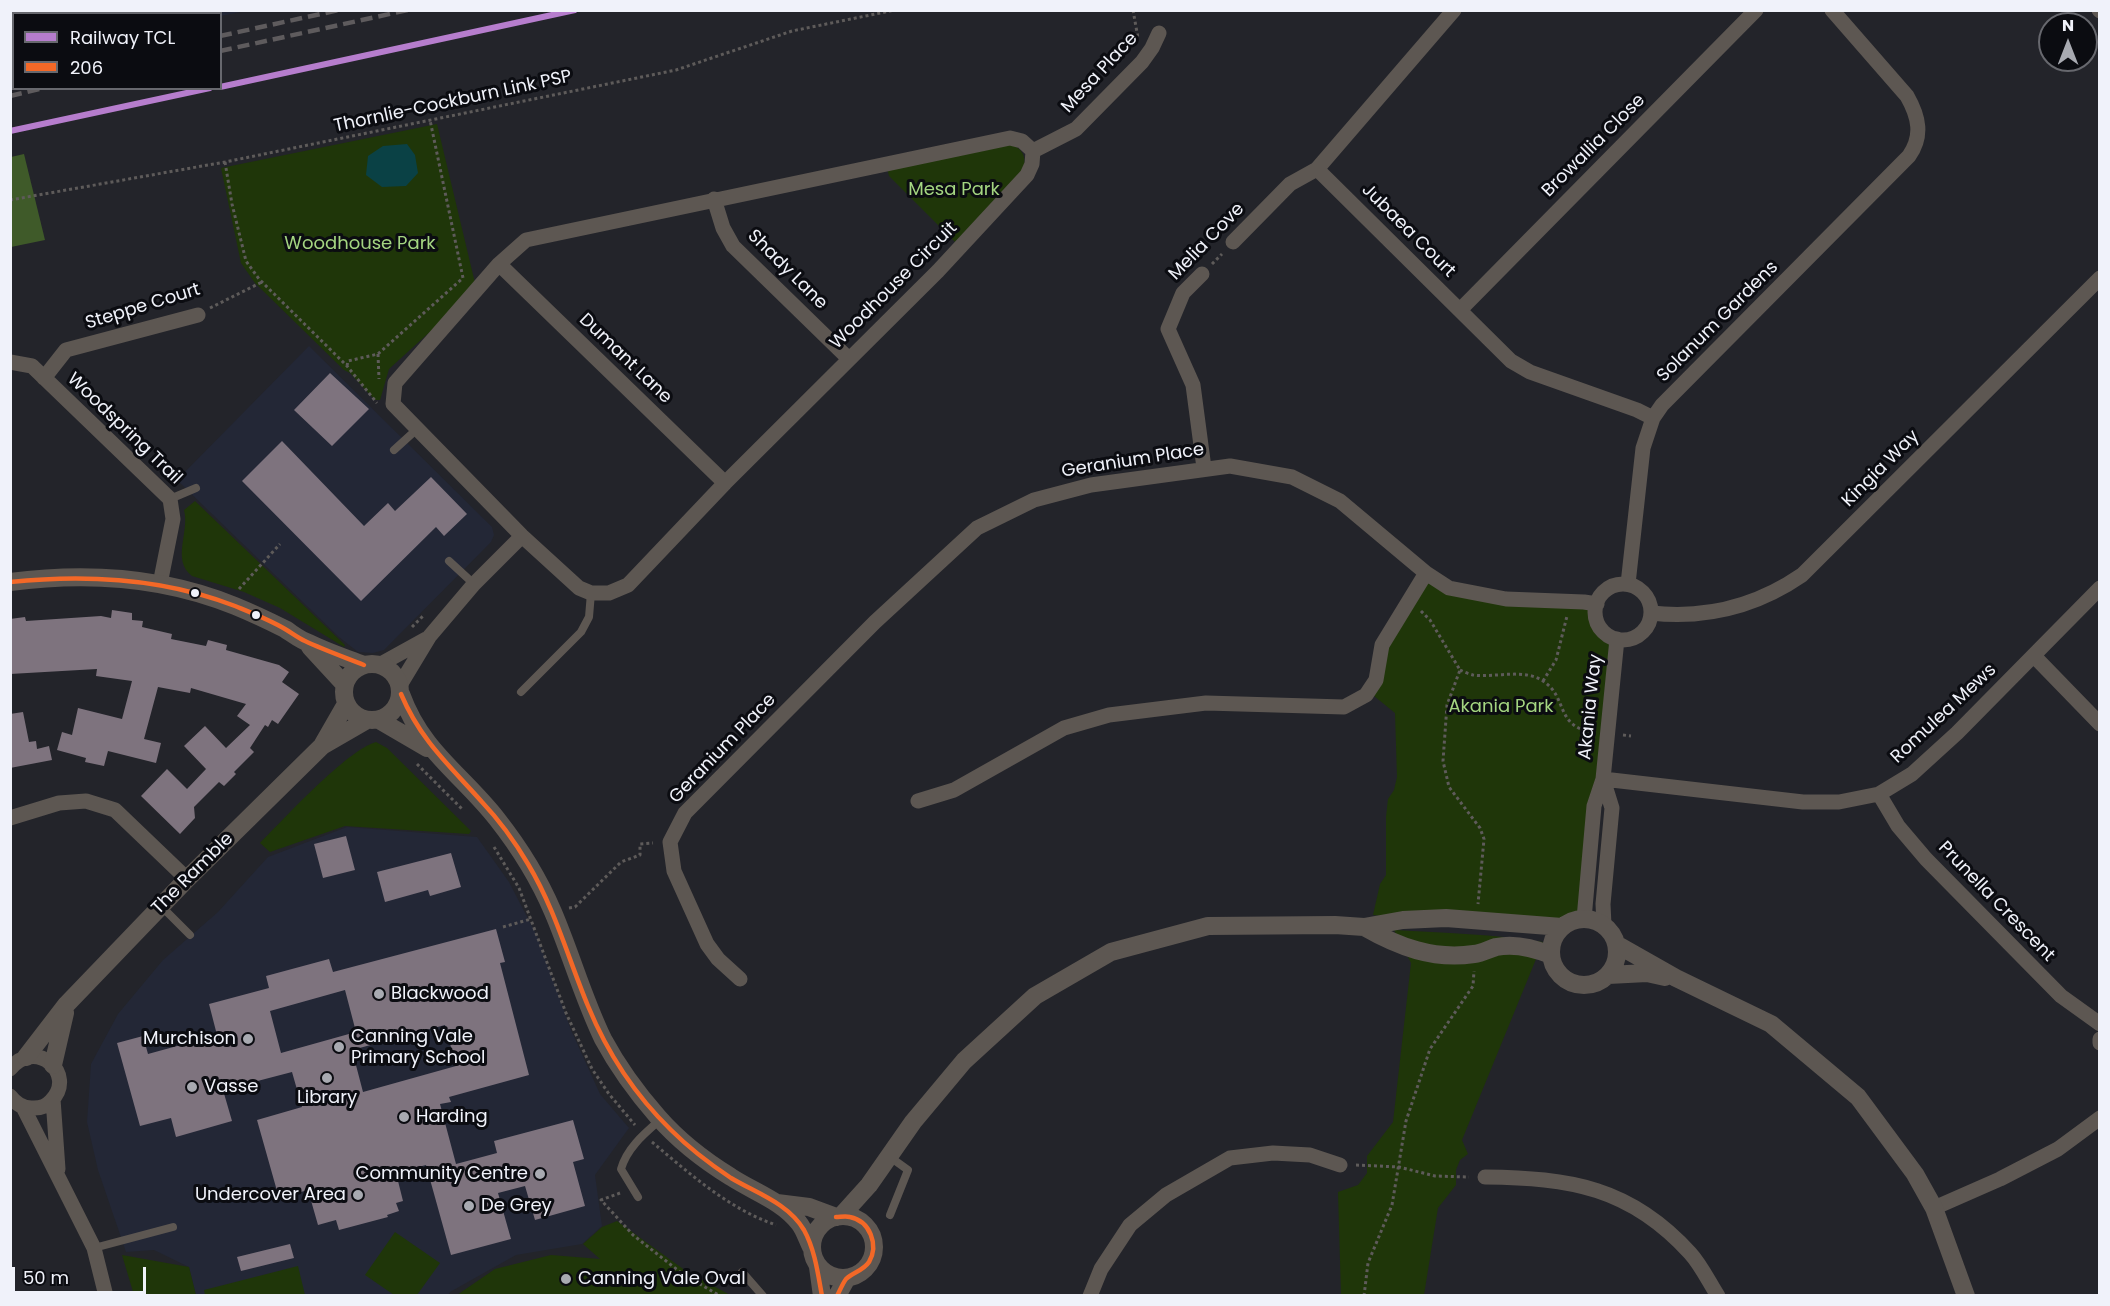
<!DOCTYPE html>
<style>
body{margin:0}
#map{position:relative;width:2110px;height:1306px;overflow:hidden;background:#23242a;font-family:Poppins,sans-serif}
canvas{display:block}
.frame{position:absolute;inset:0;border:12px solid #f0f2fa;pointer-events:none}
.legend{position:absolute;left:12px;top:12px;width:210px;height:78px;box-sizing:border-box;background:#0b0c11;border:2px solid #67686e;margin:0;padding:8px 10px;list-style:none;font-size:18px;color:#f0f2fa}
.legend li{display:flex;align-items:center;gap:12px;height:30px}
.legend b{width:30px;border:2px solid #67686e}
.north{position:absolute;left:2038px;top:12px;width:60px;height:60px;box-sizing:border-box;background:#0b0c11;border:2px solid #67686e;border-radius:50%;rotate:0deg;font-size:16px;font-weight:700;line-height:24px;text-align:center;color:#f0f2fa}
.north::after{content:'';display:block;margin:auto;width:21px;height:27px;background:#a8aab1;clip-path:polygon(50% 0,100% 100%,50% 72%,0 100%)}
.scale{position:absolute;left:12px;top:1267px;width:134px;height:27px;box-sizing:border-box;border:3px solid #f0f2fa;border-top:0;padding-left:8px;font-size:18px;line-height:21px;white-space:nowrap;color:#f0f2fa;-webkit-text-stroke:4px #0b0c11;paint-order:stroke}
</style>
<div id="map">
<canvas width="2110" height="1306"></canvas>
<div class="frame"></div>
<ul class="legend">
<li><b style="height:8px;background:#b67dcd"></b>Railway TCL</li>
<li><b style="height:8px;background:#f36827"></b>206</li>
</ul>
<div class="north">N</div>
<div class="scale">50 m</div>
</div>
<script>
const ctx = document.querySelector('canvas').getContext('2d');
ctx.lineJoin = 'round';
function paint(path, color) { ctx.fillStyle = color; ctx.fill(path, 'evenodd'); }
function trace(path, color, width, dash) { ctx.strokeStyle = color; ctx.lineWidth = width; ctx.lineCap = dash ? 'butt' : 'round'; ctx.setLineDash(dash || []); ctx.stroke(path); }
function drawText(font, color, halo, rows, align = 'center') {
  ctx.font = font + ' Poppins,sans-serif'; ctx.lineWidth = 6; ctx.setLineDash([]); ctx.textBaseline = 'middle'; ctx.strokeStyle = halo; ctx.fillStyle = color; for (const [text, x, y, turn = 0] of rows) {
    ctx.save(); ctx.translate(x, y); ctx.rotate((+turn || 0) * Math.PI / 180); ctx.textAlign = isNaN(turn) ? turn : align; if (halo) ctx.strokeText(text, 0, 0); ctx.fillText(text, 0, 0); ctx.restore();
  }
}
const built = new Path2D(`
 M10 11 11 10 245 11 221 16 220 14H14L13 61H11Z
 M309 346 492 527 494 535 491 542 384 650 373 653 358 652 339 637 177 480Z
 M347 827 477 837 509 882 537 936 571 1030 600 1094 629 1128 595 1175 602 1226 582 1244 516 1255 450 1292 448 1295 196 1296 189 1267 154 1250 126 1252 98 1170 87 1122 91 1064 118 1014 163 960 218 912 268 857Z`);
const green = new Path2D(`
 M437 124 475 283 433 329 389 369 380 400H375L350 373 344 370 255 283 241 263 221 168Z
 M1004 143C1021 146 1028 154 1023 172L955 242 889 176 887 168Z
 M195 501 345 645 344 647 280 608 244 592 192 576C171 560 190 532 184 510Z
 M1423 577 1449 588 1595 604 1597 625 1614 642 1582 917 1550 934 1480 928 1373 915 1380 884 1386 875V817L1388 799 1394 790 1397 777 1395 713 1374 696 1385 648Z
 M376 742 387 748 471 831 469 834 345 826 270 852 260 843C284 819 347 750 376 742Z
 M1394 930C1444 933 1494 934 1543 942L1462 1140 1468 1154 1460 1160 1456 1170V1185L1438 1208 1424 1295H1341L1338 1192 1358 1185 1367 1173V1156L1393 1122 1411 963Z
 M617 1221 686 1271 730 1295H457L495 1269 551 1255 600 1259 583 1244 602 1227Z
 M395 1232 440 1263 417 1295H394L365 1275Z
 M122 1255 189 1267 196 1295H134Z
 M298 1266 305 1295H205L204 1290Z`);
const forest = new Path2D(`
 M24 154 45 240 11 247V157Z`);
const water = new Path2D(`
 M407 144 415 155 418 173 406 186 382 187 366 175 368 156 383 146Z`);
const building = new Path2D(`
 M330 373 369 409 332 446 294 410Z
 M282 441 364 526 388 503 395 511 431 477 467 514 444 536 436 527 361 601 242 481Z
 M112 610 132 613V620L143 621 142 627 172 634 171 639 206 646 208 640 227 645 226 650 279 665 289 672 282 682 299 694 278 724 272 720 268 727 265 725 250 748 254 752 234 772 236 774 224 786 219 782 194 807 195 818 180 834 141 796 167 769 187 789 206 769 184 746 205 726 226 748 250 725 237 716 246 704 191 688 190 693 158 687 144 739 161 743 156 763 108 751 104 766 85 762 86 758 57 750 62 732 72 735 78 708 122 719 132 681 96 676 97 669 10 674V619L25 617 26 621 101 616 111 618Z
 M23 712 29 742 36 741 37 749 49 746 52 760 10 768V714Z
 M346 836 355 870 323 878 314 844Z
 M451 853 461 887 430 896 428 890 385 902 377 872Z
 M496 929 505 962 500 963 529 1075 449 1097 451 1102 440 1104 456 1164 497 1153 494 1141 573 1120 584 1159 573 1162 585 1206 535 1220 525 1186 498 1193 511 1239 451 1255 426 1165 396 1173 403 1201 396 1203 399 1211 387 1215 388 1217 339 1230 336 1220 318 1225 308 1190 279 1198 257 1120 302 1107 292 1072 223 1090 232 1121 176 1137 171 1118 140 1126 117 1043 143 1036 148 1054 217 1035 209 1004 269 988 266 976 329 959 333 972ZM345 990 356 1032 281 1053 270 1011ZM445 1025 456 1066 363 1092 352 1050Z
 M290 1244 294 1258 241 1271 237 1257Z`);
const path = new Path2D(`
 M1133 10 1138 38
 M225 162 232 204 246 261 259 279 347 366 377 403
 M10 200 225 162 676 70 792 31 895 10
 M1212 264 1222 254
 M210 308 262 282
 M378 354 379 379
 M347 366 348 361 378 354 463 278 430 120
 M239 589 280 544
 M1421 611 1430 620 1460 670 1447 705 1443 761 1449 787 1480 828 1484 839 1478 904
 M412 627 424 615
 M1460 670C1464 672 1469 674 1473 675 1495 678 1524 668 1543 681 1568 697 1555 726 1592 732
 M1543 681 1556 660 1567 616
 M1623 735 1631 736
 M417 764 463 810
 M494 847 519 888 566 1013 592 1069 609 1094 635 1125
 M569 908 575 907 621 862 640 855V844L653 843
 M503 927 531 919
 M652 1142C690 1174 729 1209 776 1225
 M1356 1165 1399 1167 1435 1176 1469 1177
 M620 1193 601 1200 633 1235 680 1272 720 1296
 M1364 1296 1368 1263 1392 1205 1406 1121 1430 1049 1473 986 1474 971`);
const service = new Path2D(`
 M394 450 416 430
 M170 499 196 488
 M449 561 474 584
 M521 692 581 632 589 617 591 593
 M161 906 190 935
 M890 1157 908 1170 890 1215
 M638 1197 621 1169C627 1148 644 1134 660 1120
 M94 1248 173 1227
 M742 1272 763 1296`);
const minor = new Path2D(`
 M1454 10 1317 169 1511 361 1530 372 1637 410 1653 418
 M2099 10 2100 11
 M1010 138 1022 141 1033 151 1032 164 1027 175 938 271 725 483 628 585 609 593H591L579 588 522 536 393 404 395 383 499 264 526 240Z
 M1033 151 1076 129 1142 62 1152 48 1159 33
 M714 199 723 228 733 246 849 359
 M1233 242 1290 184 1317 169
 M499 264 725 483
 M1202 274 1183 293 1168 329 1193 385 1204 468
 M1460 310 1756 10
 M10 362 32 366 170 499 173 519 160 584
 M44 378 66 350 198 315
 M1628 584 1643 448 1653 418 1662 405 1909 156C1923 136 1919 117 1907 96L1832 10
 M1595 612a28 28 0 1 1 56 0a28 28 0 1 1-56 0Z
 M1651 613C1706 619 1757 606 1802 575L2100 278
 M2034 656 2100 724
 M379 665 426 639
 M400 685 429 637 474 584 522 536
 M1603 779 1803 802H1839L1879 794 1912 774 1957 733 2100 588
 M1603 779 1612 808 1603 904 1604 925
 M1879 794 1898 826 1926 859 2061 996 2100 1024
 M918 801 954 790 1064 728 1109 715 1206 703 1344 707 1366 695 1376 680 1382 645 1426 573
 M10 818 59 803 86 801 115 810 187 879
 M1584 919 1594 806 1603 779 1617 639
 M740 979 718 959 707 944 674 871 670 842 685 813 875 622 977 528 1034 500 1091 485 1230 466 1292 477 1340 501 1426 573 1449 588 1506 599 1584 602 1597 604
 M2100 1039V1043
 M10 1069C35 1037 78 1074 51 1101 47 1106 41 1108 34 1108 24 1109 16 1104 10 1096
 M53 1099 58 1169
 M23 1107 94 1248 106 1296
 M1485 1177C1570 1178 1630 1187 1690 1253 1701 1265 1709 1282 1718 1296
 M1934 1208 2000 1179 2058 1149 2100 1118
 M1090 1296 1101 1269 1130 1225 1166 1195 1230 1158 1273 1153 1310 1155 1340 1165`);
const tertiary = new Path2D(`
 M10 582C86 572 164 577 235 606 252 613 269 621 285 629 293 634 300 640 309 643 327 652 346 658 364 665
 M310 647 345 685
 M344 692a28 28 0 1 1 56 0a28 28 0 1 1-56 0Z
 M401 694C422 752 462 774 497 819 519 847 539 879 553 912 571 954 583 998 603 1039 618 1067 637 1093 658 1117 678 1140 705 1161 731 1177 754 1192 782 1201 799 1223 804 1229 807 1239 811 1247
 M379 720 427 748
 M323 744 346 704
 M1551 952a33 33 0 1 1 66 0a33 33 0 1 1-66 0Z
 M1364 927C1399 947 1433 960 1474 954 1482 953 1489 949 1496 947 1515 943 1534 948 1551 955
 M1616 944 1676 978 1771 1024 1858 1097 1915 1174 1934 1208 1966 1296
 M1608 975 1647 973 1665 977
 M26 1057 66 1005 187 879 322 746 367 720
 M53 1065 65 1013
 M777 1203 809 1207 836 1217
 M812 1247a31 31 0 1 1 62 0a31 31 0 1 1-62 0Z
 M841 1216 869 1185 913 1122 964 1061 1035 996 1111 952 1208 926 1335 925 1364 927 1403 920 1446 918 1562 927
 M818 1267 822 1296
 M837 1296 847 1278`);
const rail = new Path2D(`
 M220 36 339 10
 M220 51 408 10
 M10 81H14
 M10 96 44 88`);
const bus1 = new Path2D(`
 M10 582C87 574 163 578 235 606 252 613 270 620 285 629 292 633 298 638 305 641 324 650 344 657 364 665
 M401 694C421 741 449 765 482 802 500 821 515 842 528 864 555 909 568 958 588 1006 607 1052 635 1095 671 1130 689 1148 710 1164 731 1178 756 1193 788 1203 804 1230 815 1250 818 1274 822 1296
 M836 1217C840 1217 846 1216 850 1217 870 1221 879 1245 869 1262 863 1271 853 1272 846 1279 843 1283 840 1290 837 1296`);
const rail1 = new Path2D(`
 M220 87 575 10
 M10 131 210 88`);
const markers = [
 [195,593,5,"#f0f2fa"],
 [256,615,5,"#f0f2fa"],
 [379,994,6,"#a8aab1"],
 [248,1039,6,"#a8aab1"],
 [339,1047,6,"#a8aab1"],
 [327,1078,6,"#a8aab1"],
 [192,1087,6,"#a8aab1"],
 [404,1117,6,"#a8aab1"],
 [540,1174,6,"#a8aab1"],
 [358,1195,6,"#a8aab1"],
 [469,1206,6,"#a8aab1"],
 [566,1279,6,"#a8aab1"]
];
const streetNames = [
 ["Mesa Place",1100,73,-47],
 ["Thornlie-Cockburn Link PSP",453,102,-12],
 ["Browallia Close",1594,146,-45],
 ["Jubaea Court",1408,231,45],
 ["Melia Cove",1207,242,-46],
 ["Shady Lane",787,270,45],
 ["Woodhouse Circuit",894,286,-45],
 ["Steppe Court",143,307,-17],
 ["Solanum Gardens",1718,322,-45],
 ["Dumant Lane",625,359,44],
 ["Woodspring Trail",124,429,44],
 ["Geranium Place",1133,461,-9],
 ["Kingia Way",1881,469,-45],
 ["Akania Way",1591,707,-84],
 ["Romulea Mews",1944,714,-43],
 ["Geranium Place",723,749,-46],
 ["The Ramble",193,874,-45],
 ["Prunella Crescent",1996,902,46]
];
const parkNames = [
 ["Mesa Park",954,190],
 ["Woodhouse Park",360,244],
 ["Akania Park",1501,707]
];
const poiNames = [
 ["Blackwood",391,994],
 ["Canning Vale",351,1037],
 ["Primary School",351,1058],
 ["Murchison",236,1039,"right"],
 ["Vasse",204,1087],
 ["Library",327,1098,"center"],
 ["Harding",416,1117],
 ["Community Centre",528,1174,"right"],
 ["Undercover Area",346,1195,"right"],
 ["De Grey",481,1206],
 ["Canning Vale Oval",578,1279]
];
paint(built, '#232736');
paint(green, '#1f3609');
paint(forest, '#3f5a29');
paint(water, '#0a4145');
paint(building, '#7e737e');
trace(path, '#5e5b5a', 3, [3, 3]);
trace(service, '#5d5752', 8);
trace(minor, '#5d5752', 15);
trace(tertiary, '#5d5752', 18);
trace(rail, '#5e5b5d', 4.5, [12, 6]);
trace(bus1, '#f36827', 4.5);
trace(rail1, '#b67dcd', 6);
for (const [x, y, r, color] of markers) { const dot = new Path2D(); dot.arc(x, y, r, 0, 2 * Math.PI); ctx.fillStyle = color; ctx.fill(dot); trace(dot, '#0b0c11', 2); }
drawText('18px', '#f0f2fa', '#0b0c11', streetNames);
drawText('18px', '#a4d581', '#0b0c11', parkNames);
drawText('18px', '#f0f2fa', '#0b0c11', poiNames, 'left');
</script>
